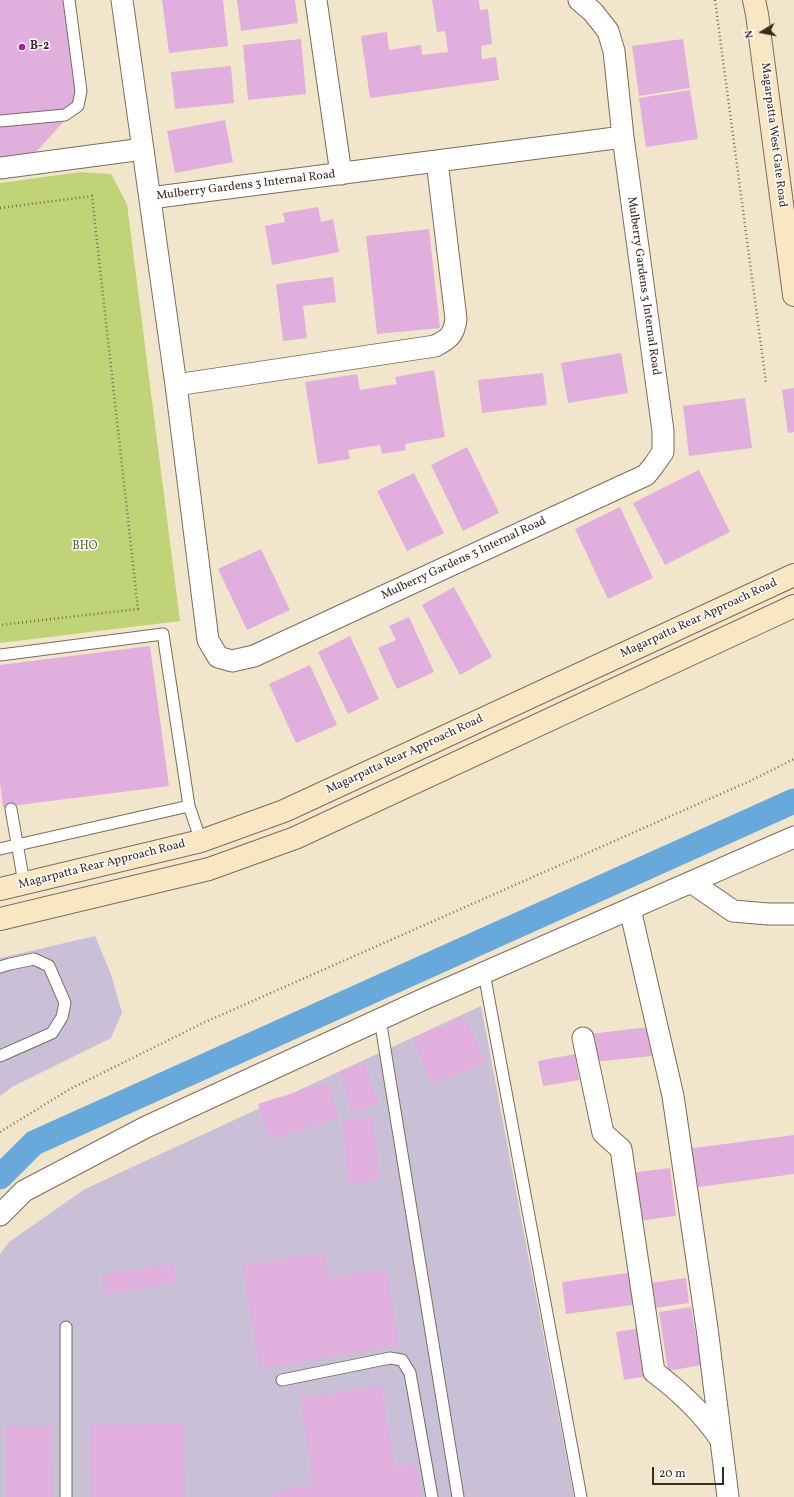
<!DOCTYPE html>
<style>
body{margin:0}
#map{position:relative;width:794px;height:1497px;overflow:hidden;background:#f1e6cb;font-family:Vollkorn,serif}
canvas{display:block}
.north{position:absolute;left:742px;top:12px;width:40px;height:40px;-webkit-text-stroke:3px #fff;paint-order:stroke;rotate:260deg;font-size:11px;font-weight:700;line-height:16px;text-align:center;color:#3b2a1e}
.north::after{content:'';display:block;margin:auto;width:14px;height:18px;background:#3b2a1e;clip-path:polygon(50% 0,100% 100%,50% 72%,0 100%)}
.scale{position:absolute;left:652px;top:1467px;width:72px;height:18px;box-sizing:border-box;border:2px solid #3b2a1e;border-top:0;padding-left:5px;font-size:12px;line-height:14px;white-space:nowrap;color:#3b2a1e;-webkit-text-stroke:3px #fff;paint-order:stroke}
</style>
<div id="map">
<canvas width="794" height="1497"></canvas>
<div class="north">N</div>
<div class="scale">20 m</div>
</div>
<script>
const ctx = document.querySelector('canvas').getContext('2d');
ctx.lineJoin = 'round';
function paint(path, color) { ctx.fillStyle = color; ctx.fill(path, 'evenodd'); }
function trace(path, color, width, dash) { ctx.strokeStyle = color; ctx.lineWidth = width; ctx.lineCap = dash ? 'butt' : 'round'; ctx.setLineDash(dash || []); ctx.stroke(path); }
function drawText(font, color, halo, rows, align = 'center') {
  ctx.font = font + ' Vollkorn,serif'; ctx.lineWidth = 3; ctx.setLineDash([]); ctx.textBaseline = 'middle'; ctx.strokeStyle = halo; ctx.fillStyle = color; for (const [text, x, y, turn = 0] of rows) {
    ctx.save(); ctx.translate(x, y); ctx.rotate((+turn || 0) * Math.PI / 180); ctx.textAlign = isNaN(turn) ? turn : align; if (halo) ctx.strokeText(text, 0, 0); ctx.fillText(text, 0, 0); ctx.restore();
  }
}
const industrial = new Path2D(`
 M95 936 111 974 122 1013 111 1038 12 1087 0 1096V958Z
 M481 1006 574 1497H0V1254L9 1242 85 1189Z`);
const green = new Path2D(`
 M81 172 111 174 127 204 180 621 0 643V183Z`);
const canal = new Path2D(`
 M0 1177 34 1143 794 801`);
const building = new Path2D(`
 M0 0H72L78 106 24 165 0 166Z
 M162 0H223L228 46 169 53Z
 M237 0H295L298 23 241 31Z
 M432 0H479L480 10 488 9 492 44 481 46 482 59 496 57 499 80 370 98 361 36 387 32 389 50 421 45 422 55 448 52 445 31 437 32Z
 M301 39 306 94 248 100 243 45Z
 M683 39 690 88 639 96 632 46Z
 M231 66 234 103 175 109 171 72Z
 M690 90 698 139 646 147 639 98Z
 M225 120 233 162 175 173 167 131Z
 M318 207 321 222 333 219 339 252 272 265 265 226 285 222 283 213Z
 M429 229 440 328 377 334 366 236Z
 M333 277 336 302 303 306 307 338 283 341 276 284Z
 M621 353 628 393 568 403 561 363Z
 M434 370 445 437 405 444 406 450 382 454 380 445 348 450 350 459 318 464 305 382 357 374 360 390 397 384 395 377Z
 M543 373 547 405 482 413 478 380Z
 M794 388V432L788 433 782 390Z
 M745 398 752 448 689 456 683 406Z
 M467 447 499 513 463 531 431 465Z
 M699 470 730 532 665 565 633 503Z
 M414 473 444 533 407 551 377 491Z
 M620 507 653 578 608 599 575 529Z
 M261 549 290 610 247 630 218 569Z
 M454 587 492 657 460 675 422 605Z
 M409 617 434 672 397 689 378 648 396 640 389 626Z
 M350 636 379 699 348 714 318 652Z
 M150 646 169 786 3 807 0 782V665Z
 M310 665 337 725 296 743 269 684Z
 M466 1017 485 1064 431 1085 413 1038Z
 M649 1027 652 1056 593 1062 590 1034Z
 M575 1054 579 1080 543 1086 538 1061Z
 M365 1063 378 1104 352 1112 339 1071Z
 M328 1082 339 1118 270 1140 258 1104Z
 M372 1116 380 1180 349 1183 342 1120Z
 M794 1135V1174L691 1188 686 1149Z
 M670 1168 676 1216 637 1221 630 1173Z
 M324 1252 329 1278 386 1269 399 1345 260 1369 242 1266Z
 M173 1264 176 1283 105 1294 102 1275Z
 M635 1272 639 1304 566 1314 562 1282Z
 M686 1278 689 1303 647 1309 644 1284Z
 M691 1307 701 1365 668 1371 659 1312Z
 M640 1328 648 1376 624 1380 616 1332Z
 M381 1385 395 1467 415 1463 421 1497H274L273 1492 314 1484 300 1399Z
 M184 1424 185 1497H91L90 1425Z
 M6 1426H52L53 1497H6Z`);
const path = new Path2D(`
 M715 0 766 383
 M0 208 92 196 138 609 0 625
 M0 1132 70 1089 203 1023 750 781 794 759`);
const lane = new Path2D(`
 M0 121 65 115 78 106 81 91 69 0
 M0 655 163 634 189 806 201 841
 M11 809 24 883
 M0 849 189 806
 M0 967 10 964 34 959 49 966 65 1003 62 1017 52 1033 0 1056
 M484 973 581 1497
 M380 1019 458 1497
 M66 1327V1497
 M282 1380 390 1358 402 1360 410 1373 432 1497`);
const street = new Path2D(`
 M122 0 176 385 208 640 218 657 232 661 254 656 646 475 654 465 663 452V431L623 137 614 51 608 31 593 12 579 0
 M316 0 341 174
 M0 168 143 149
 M150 198 623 137
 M176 385 435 346C449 339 454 335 456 319L437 161
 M691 882 733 911 768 914H794
 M630 909 673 1096 707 1328 728 1497
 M583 1038 603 1133 621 1149 654 1372C681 1392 702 1412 721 1440
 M0 1215 24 1191 146 1127 424 999 794 837`);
const secondary = new Path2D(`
 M754 0 757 14 794 295
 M0 889 201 841 284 811 794 575
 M0 919 209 869 295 838 794 606`);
const markers = [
 [22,47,4,"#b5179e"]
];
const poiNames = [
 ["B-2",30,47]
];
const streetNames = [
 ["Magarpatta West Gate Road",773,135,83],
 ["Mulberry Gardens 3 Internal Road",246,186,-7],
 ["Mulberry Gardens 3 Internal Road",643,286,82],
 ["Mulberry Gardens 3 Internal Road",464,559,-25],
 ["Magarpatta Rear Approach Road",699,619,-25],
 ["Magarpatta Rear Approach Road",405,755,-25],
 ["Magarpatta Rear Approach Road",102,865,-14]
];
const parkNames = [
 ["BHO",85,547]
];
paint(industrial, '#c9bfd7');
paint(green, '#c0d376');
trace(canal, '#68a8db', 25);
paint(building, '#e0afdd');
trace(lane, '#7b6c5b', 13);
trace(street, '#7b6c5b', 23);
trace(secondary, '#7b6c5b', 24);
trace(path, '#7b6c5b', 2.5, [1, 3]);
trace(lane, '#fff', 11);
trace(street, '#fff', 21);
trace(secondary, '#f9e7c3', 22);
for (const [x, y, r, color] of markers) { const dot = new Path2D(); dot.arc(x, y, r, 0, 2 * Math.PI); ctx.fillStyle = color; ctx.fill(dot); trace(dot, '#fff', 1.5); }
drawText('bold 12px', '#3b2a1e', '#fff', poiNames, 'left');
drawText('12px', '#3b2a1e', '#fff', streetNames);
drawText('12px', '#635d38', '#fff', parkNames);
</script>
